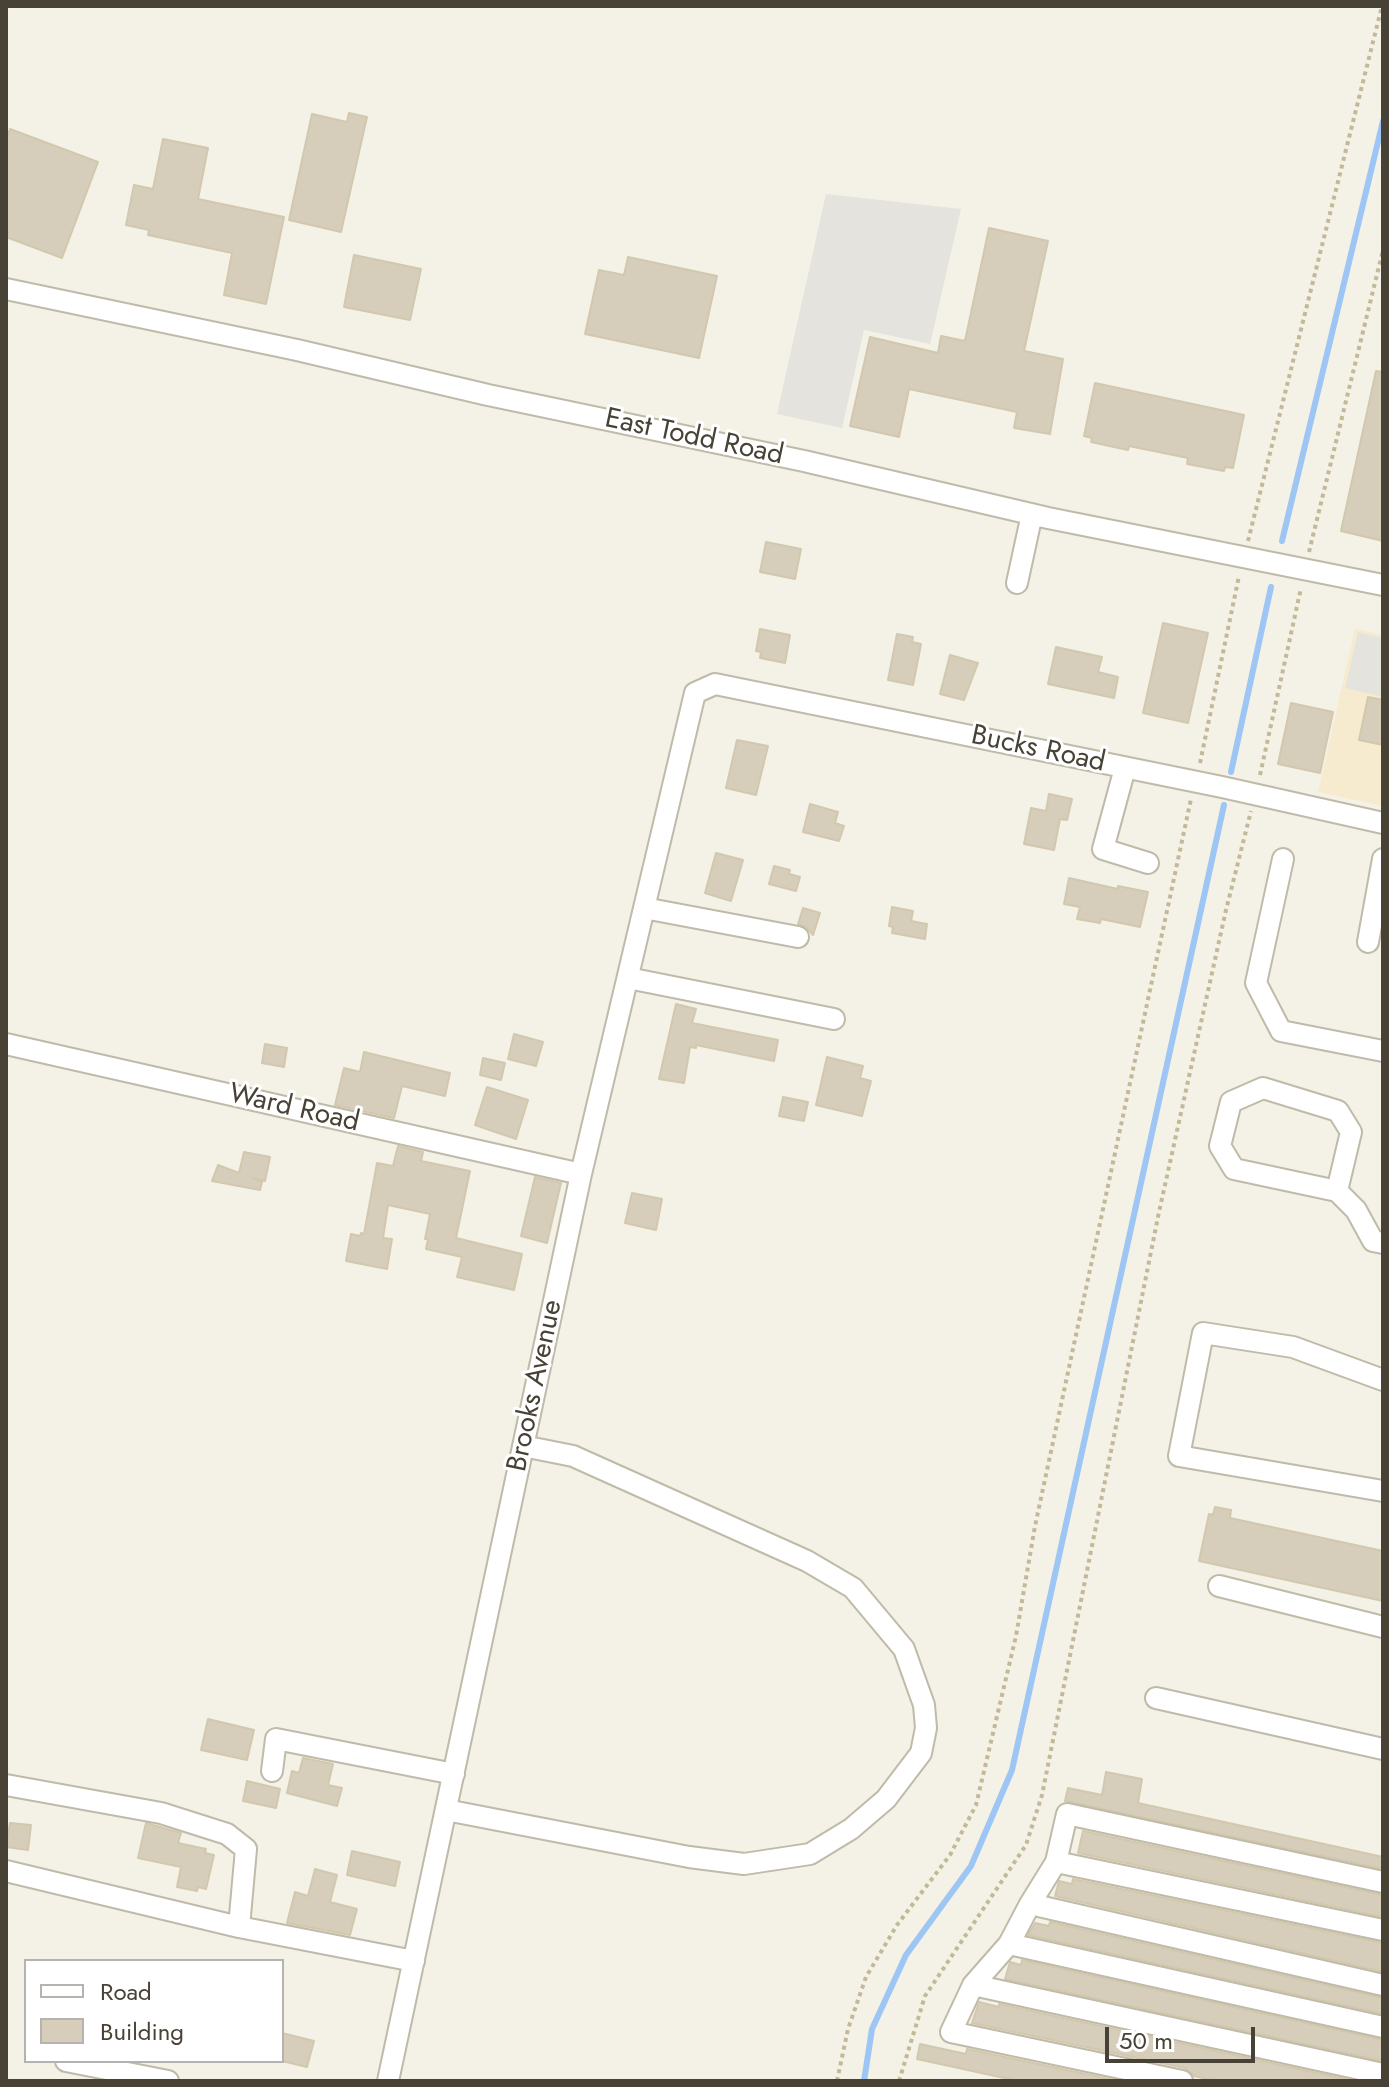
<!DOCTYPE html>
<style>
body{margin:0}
#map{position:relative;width:1389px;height:2087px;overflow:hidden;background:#f4f1e6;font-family:Jost,sans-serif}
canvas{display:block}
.frame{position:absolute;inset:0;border:8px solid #474235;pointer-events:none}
.legend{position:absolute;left:24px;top:1959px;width:260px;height:104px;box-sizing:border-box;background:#fff;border:2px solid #b5b3ae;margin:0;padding:10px 14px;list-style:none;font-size:24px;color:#474235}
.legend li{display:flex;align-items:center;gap:16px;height:40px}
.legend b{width:40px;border:2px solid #b5b3ae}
.scale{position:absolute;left:1105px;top:2027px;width:150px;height:36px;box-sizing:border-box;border:4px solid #474235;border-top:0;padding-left:10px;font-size:24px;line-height:28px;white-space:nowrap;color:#474235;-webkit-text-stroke:6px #fff;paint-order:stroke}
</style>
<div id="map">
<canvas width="1389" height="2087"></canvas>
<div class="frame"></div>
<ul class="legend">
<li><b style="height:10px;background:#fff"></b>Road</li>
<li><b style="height:22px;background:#d6ceba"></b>Building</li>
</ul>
<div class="scale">50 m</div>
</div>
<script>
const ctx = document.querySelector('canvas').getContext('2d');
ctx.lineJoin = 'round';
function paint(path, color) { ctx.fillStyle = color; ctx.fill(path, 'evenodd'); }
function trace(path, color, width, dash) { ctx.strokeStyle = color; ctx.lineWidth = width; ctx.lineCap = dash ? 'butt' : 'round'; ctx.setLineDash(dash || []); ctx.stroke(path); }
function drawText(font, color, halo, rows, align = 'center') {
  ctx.font = font + ' Jost,sans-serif'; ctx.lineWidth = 6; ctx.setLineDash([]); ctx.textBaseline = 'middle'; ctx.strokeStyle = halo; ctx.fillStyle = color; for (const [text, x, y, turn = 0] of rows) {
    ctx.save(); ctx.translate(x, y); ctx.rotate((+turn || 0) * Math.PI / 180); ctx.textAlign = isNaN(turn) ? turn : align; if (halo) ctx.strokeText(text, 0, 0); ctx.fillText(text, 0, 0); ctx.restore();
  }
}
const commercial = new Path2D(`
 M1355 628 1383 635V806L1318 792Z`);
const parking = new Path2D(`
 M826 194 961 209 930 344 864 330 842 428 777 414Z
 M1358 632 1383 638V697L1345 688Z`);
const stream = new Path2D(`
 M1282 541 1383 121
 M1231 772 1271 587
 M864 2081 872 2029 906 1955 971 1866 1012 1770 1224 805`);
const building = new Path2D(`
 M349 113 367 117 341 232 289 220 312 114 347 122Z
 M10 129 98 162 62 258 6 237V140Z
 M163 139 208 148 198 199 284 217 266 304 224 295 232 253 148 235 149 230 126 225 134 185 153 189Z
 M989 228 1048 241 1024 351 1063 359 1050 434 1014 428 1017 412 909 389 899 437 850 426 870 337 938 353 941 336 965 341Z
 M354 255 421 269 410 320 344 307Z
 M628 257 717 276 699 358 585 334 599 270 624 275Z
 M1376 371 1383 372V541L1341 531Z
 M1095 383 1244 415 1233 468 1225 467 1224 471 1187 464 1188 458 1129 446 1128 450 1091 442 1092 438 1084 436Z
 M766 542 801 549 795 579 760 572Z
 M1163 623 1208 633 1188 723 1143 713Z
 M760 629 790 635 785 663 760 658 761 652 756 651Z
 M897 634 913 637 912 642 921 644 913 685 888 680Z
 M1056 647 1102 657 1098 672 1118 677 1114 698 1048 684Z
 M950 655 978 663 964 700 940 694Z
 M1368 697 1383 700V745L1359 740Z
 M1291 703 1333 712 1320 773 1278 764Z
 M737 740 768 746 756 795 726 788Z
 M1049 794 1072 799 1067 820 1060 819 1054 850 1024 844 1031 808 1046 811Z
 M810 804 838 812 835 823 844 826 839 841 803 832Z
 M716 853 743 860 731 901 705 893Z
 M774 866 790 870 789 874 800 877 796 891 769 884Z
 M1069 878 1118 889V886L1148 892 1140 927 1101 919 1100 923 1077 919 1080 907 1064 904Z
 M892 907 913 911 911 921 927 924 925 939 892 933 893 927 889 926Z
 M803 908 820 913 813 935 806 927 798 924Z
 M676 1004 696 1009 692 1023 778 1040 774 1061 696 1045V1048L690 1047 684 1083 659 1079Z
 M514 1034 543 1042 536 1066 508 1059Z
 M265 1044 287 1048 284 1067 262 1063Z
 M364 1052 450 1073 445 1096 402 1086 394 1118 335 1105 344 1068 360 1072Z
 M827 1057 863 1066 860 1078 871 1081 862 1116 816 1105Z
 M483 1058 505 1063 501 1080 480 1075Z
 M487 1087 528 1100 516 1139 475 1125Z
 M783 1097 808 1102 804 1121 779 1116Z
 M398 1146 423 1152 421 1161 470 1171 456 1238 522 1254 514 1290 457 1277 462 1257 426 1249 428 1239H425L430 1214 388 1205 383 1238 392 1239 387 1269 346 1261 351 1234 360 1236 361 1233 364 1234 377 1163 393 1166Z
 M244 1152 270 1157 265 1181 253 1178 262 1182 260 1190 212 1181 218 1165 239 1173Z
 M535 1177 561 1183 547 1243 521 1236Z
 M632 1193 662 1199 656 1230 625 1223Z
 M1215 1507 1231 1510 1230 1518 1383 1551V1601L1199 1561 1209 1514 1213 1515Z
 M208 1719 254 1730 247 1760 201 1750Z
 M303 1758 333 1764 328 1785 342 1788 337 1806 287 1793 292 1771 299 1773Z
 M1106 1772 1142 1779 1138 1803 1383 1857V1869L1065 1801 1068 1788 1102 1795Z
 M247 1781 280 1789 276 1808 243 1801Z
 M10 1823 31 1825 28 1850 6 1847Z
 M146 1823 181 1833 178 1843 206 1849 205 1853 214 1855 206 1889 198 1887 197 1891 177 1887 181 1867 138 1858Z
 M1083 1831 1383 1895V1917L1078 1853Z
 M352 1851 400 1862 395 1886 347 1875Z
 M315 1869 337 1875 330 1902 357 1909 350 1935 287 1923 295 1892 308 1896Z
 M1073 1879 1383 1943V1972L1055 1896 1059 1881 1072 1884Z
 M1050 1922 1383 1998V2014L1028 1935 1035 1923 1049 1926Z
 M1022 1960 1383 2040V2061L1005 1979 1010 1962 1021 1965Z
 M979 2002 999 2007V2004L1354 2081H1216L1194 2076 1185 2068 972 2023Z
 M282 2033 314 2041 307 2067 282 2061Z
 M920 2044 966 2054 967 2049 1119 2081H1018L917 2059Z`);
const path = new Path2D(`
 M1248 541 1382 6
 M1309 552 1383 250
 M1200 763 1239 576
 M1260 775 1301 588
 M837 2081 848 2029 866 1977 897 1925 950 1855 976 1805 1016 1636 1035 1526 1191 799
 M899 2081 925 1996 1026 1845 1042 1795 1159 1212 1226 910 1251 811`);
const minor = new Path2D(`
 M6 289 297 350 488 395 804 461 1048 518 1383 585
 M1017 583 1032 514
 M1125 768 1103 849 1148 863
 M1283 859 1256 983 1281 1031 1383 1051
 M644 908 798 937
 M1368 942 1383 859
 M628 978 834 1019
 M6 1044 581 1174
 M1337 1191 1351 1132 1338 1111 1263 1088 1231 1102 1220 1146 1234 1169 1337 1191 1356 1210 1373 1241 1383 1243
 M1383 1380 1293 1347 1203 1333 1179 1456 1383 1491
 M1219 1586 1383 1627
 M1156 1698 1383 1749
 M272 1771 276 1739 454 1774
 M6 1785 161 1813 227 1834 246 1849 239 1927
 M446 1810 689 1857 744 1864 810 1854 851 1829 886 1799 921 1753 926 1728 924 1705 904 1649 853 1588 807 1561 573 1456 523 1446
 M1056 1862 1383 1930
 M6 1871 239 1927 414 1961
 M1030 1904 1383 1985
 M1009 1944 1383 2027
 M973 1985 1383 2074
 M66 2061 168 2081
 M388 2081 581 1174 695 693 715 684 1222 787 1383 823
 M1182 2081 951 2032 973 1985 1009 1944 1030 1904 1056 1862 1067 1814 1383 1882`);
const streetNames = [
 ["East Todd Road",694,438,12],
 ["Bucks Road",1038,750,12],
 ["Ward Road",294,1109,13],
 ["Brooks Avenue",536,1386,-78]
];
paint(commercial, '#f7ebcf');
paint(parking, '#e4e3de');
trace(stream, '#9ec6f4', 6);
paint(building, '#d6ceba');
trace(building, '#d1c8ad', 2);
trace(minor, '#c0baa8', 24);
trace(path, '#c2b998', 4, [4, 4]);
trace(minor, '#fff', 20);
drawText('28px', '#474235', '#fff', streetNames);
</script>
